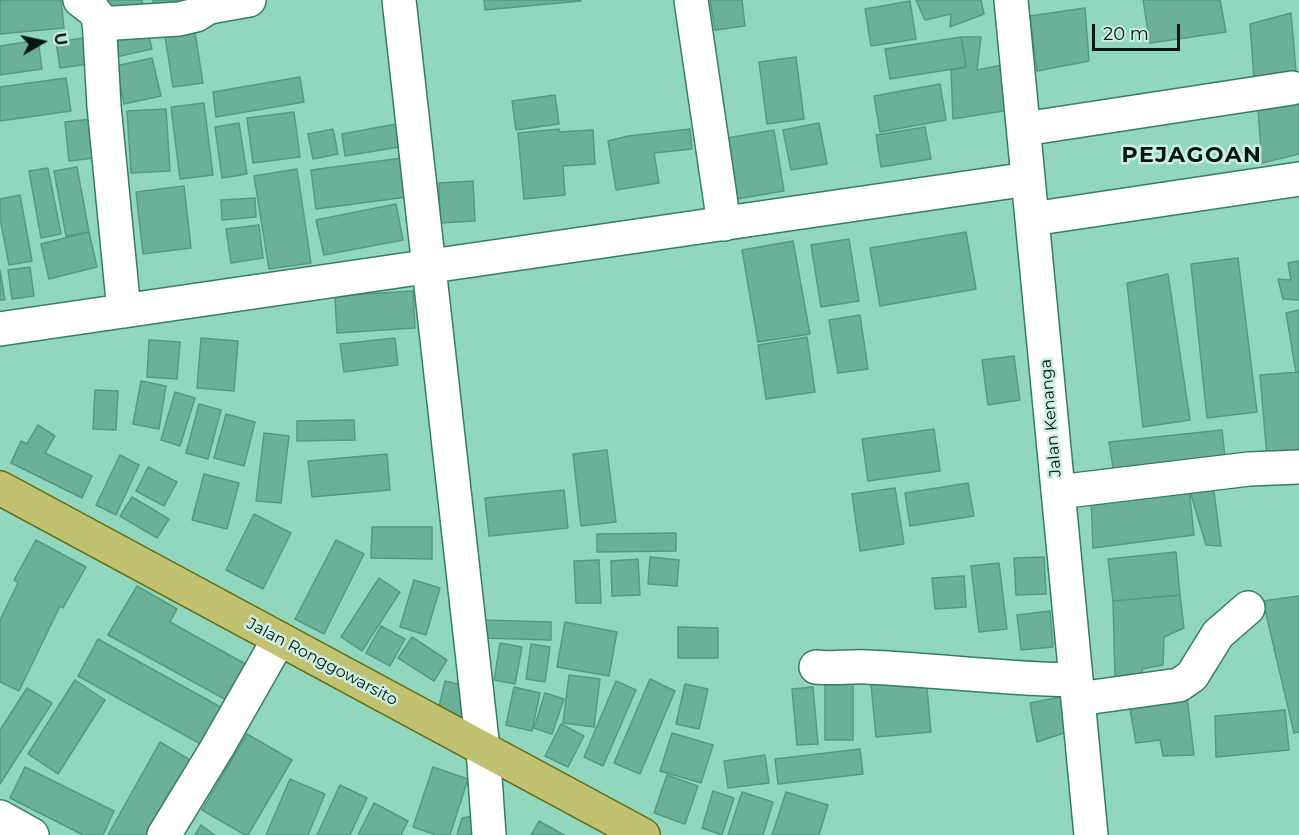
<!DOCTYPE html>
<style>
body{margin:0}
#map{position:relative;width:1299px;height:835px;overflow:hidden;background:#90d7bd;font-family:Montserrat,sans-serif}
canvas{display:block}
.north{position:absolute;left:12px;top:12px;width:60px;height:60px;-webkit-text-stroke:4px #cdefe1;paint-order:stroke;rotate:81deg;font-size:16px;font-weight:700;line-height:24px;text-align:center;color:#00180f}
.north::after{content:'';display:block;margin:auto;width:21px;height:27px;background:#00180f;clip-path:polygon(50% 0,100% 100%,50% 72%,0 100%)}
.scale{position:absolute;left:1092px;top:24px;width:88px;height:27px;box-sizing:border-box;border:3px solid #00180f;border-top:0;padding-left:8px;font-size:18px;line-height:21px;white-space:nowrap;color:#00180f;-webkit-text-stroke:4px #cdefe1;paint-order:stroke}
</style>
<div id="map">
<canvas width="1299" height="835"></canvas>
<div class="north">U</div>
<div class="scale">20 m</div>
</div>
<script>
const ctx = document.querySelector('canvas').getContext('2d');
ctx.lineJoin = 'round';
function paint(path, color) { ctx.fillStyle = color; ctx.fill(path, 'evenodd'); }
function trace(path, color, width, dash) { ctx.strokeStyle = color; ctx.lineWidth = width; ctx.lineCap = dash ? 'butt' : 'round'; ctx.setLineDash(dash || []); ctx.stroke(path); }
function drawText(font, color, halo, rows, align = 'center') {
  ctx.font = font + ' Montserrat,sans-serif'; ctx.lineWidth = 5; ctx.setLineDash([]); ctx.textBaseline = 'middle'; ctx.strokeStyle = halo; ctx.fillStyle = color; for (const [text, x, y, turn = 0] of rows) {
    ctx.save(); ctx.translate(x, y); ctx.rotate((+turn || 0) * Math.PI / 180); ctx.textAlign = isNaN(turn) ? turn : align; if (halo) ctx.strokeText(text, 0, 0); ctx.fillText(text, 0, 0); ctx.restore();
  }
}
const building = new Path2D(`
 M0 0H61L64 28 0 34Z
 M101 0H142L144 11 103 16Z
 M153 0H191L155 17Z
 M484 0H581V1L485 10Z
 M710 0H742L745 26 715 30Z
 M916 0H981L984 14 950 27 951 14 925 20Z
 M1143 0H1220L1226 32 1150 43Z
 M910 1 916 39 871 46 865 9Z
 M1085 8 1089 61 1037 71 1030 16Z
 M1291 13 1296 72 1254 79 1250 24Z
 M146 25 152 49 116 57 111 32Z
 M194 26 203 83 173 87 164 30Z
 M90 37 95 63 60 68 56 42Z
 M961 37 966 67 890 79 885 49Z
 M961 37H981L977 70 1002 65 1010 110 953 119 951 70 966 67Z
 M38 40 42 69 0 75V46Z
 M796 57 804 119 767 124 759 62Z
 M152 58 161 96 124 104 116 66Z
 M300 77 304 102 216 117 213 92Z
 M66 78 71 111 0 121V87Z
 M940 84 946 120 880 132 874 96Z
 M555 95 559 124 516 130 512 101Z
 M1299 101V154L1262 163 1258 110Z
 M204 103 213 175 180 179 171 107Z
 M166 109 170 171 131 173 127 111Z
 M294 112 300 157 253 163 247 118Z
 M99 118 103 157 69 161 65 122Z
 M407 122 411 145 345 156 342 134Z
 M239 123 247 174 222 178 215 127Z
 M819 123 827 164 791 170 783 130Z
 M925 127 931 159 881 167 876 135Z
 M333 129 338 154 313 159 308 134Z
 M559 129V132L593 130 595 164 563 166 565 195 524 199 518 133Z
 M690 129 692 149 654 153 659 183 616 190 608 141 628 136Z
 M774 130 784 191 737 199 727 138Z
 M402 158 407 197 316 209 311 170Z
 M77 167 89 232 66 236 54 171Z
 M48 168 61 234 41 238 29 171Z
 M297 169 311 263 269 269 254 176Z
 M473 181 475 221 440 223 439 183Z
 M184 186 191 248 143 254 136 192Z
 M20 195 32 261 9 265 0 218V199Z
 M255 198 256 217 222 220 221 200Z
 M396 204 403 240 324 255 316 220Z
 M259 225 263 258 231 263 226 229Z
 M89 232 97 267 49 279 41 244Z
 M966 232 976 289 880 306 870 248Z
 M849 239 859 301 821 307 811 245Z
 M793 241 810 334 758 342 742 250Z
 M1238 258 1257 412 1207 418 1191 264Z
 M1299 261V300L1283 299 1278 279 1291 280 1288 263Z
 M30 267 34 296 12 299 8 270Z
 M0 270 5 300H0Z
 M1168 274 1190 420 1143 427 1127 283Z
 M413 291 415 328 337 333 335 296Z
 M1299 310V371L1296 373 1286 313Z
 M860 315 868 369 838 373 829 320Z
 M807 337 815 392 766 399 758 345Z
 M201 338 238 341 234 391 197 388Z
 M395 338 398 365 344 372 340 344Z
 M149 340 180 342 177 379 147 377Z
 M1014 356 1020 400 988 405 982 360Z
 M1299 372V455L1267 457 1260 375Z
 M141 381 166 386 159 429 133 424Z
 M95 390 118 391 116 430 93 429Z
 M175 392 195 398 180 446 161 440Z
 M199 404 221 410 208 459 186 453Z
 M226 414 255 422 244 466 214 458Z
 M354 420 355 440 297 441V421Z
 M38 425 55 436 45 453 92 476 82 498 11 463 21 441 27 444Z
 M934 429 940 471 868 481 862 439Z
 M1222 430 1226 465 1114 474 1109 442Z
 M264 433 289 436 281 503 256 501Z
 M607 450 616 522 581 526 573 454Z
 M387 454 390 490 312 497 308 461Z
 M120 455 139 465 116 515 96 505Z
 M148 467 177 482 164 506 136 491Z
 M204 474 239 483 227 529 192 520Z
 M968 483 974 516 910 526 905 493Z
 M895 488 904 544 860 551 852 494Z
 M1189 488 1194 535 1093 548 1091 496Z
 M1189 488 1214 492 1221 546 1206 545Z
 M564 490 568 528 489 536 485 498Z
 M132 497 169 519 157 538 120 516Z
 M254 514 291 533 263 589 226 570Z
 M372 527H432V559L371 558Z
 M676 533V551L597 552V534Z
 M36 540 86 567 63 608 60 606 19 691 0 682V620L18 583 14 580Z
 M336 540 364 554 324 634 295 619Z
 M1176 552 1180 595 1113 601 1108 559Z
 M650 557 679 560 677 586 648 584Z
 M1044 557 1046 594 1016 595 1014 558Z
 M638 559 640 595 612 596 611 561Z
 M599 560 601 603H576L574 561Z
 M999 563 1007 629 979 632 971 566Z
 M964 576 966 607 935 609 932 578Z
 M379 578 400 592 362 651 341 637Z
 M414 580 440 588 426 635 400 627Z
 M137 586 177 609 170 622 249 666 230 702 108 635Z
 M1180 595 1184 628 1164 637 1163 665 1142 669 1144 682 1115 678 1113 601Z
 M1299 596V732L1294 733 1263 601Z
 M1050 611 1053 647 1021 650 1017 615Z
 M482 620 551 622V640L482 638Z
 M565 622 617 632 609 676 557 667Z
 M381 626 405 639 390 666 366 653Z
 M678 627 718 628V658H678Z
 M412 637 447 660 434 681 398 658Z
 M98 639 226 710 206 747 78 676Z
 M500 643 522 647 515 684 494 680Z
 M531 644 550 647 545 682 526 679Z
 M569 675 600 679 594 727 563 723Z
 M926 678 931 732 876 737 871 684Z
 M650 679 675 691 640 774 614 763Z
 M75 680 105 700 58 774 28 754Z
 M445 681 470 687 462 721 437 715Z
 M616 681 636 690 603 766 584 757Z
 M825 683H853V740H825Z
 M685 684 708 689 699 729 676 724Z
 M514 687 540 693 532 731 506 725Z
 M813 687 818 744 797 745 792 689Z
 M27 688 52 703 0 784V730Z
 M545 693 564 699 552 734 534 728Z
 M1065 696 1070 731 1037 742 1030 703Z
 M1187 697 1194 755 1163 756 1160 740 1136 743 1130 709Z
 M1285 710 1289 750 1216 757 1215 716Z
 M561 724 584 736 568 767 545 756Z
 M672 733 713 745 701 783 660 771Z
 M247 734 292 760 248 835H245L202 810Z
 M160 742 195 763 154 835H108Z
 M860 749 863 774 778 784 775 759Z
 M765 755 769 783 728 788 724 761Z
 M25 767 114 811 103 835H83L10 798Z
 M433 767 468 779 450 835H436L413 827Z
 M667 775 698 786 685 824 654 813Z
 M290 779 325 794 308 835H266Z
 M340 785 367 798 350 835H317Z
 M713 791 734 798 722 835 702 828Z
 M742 792 773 802 763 835H728Z
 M786 792 828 805 819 835H772Z
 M374 803 408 821 401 835H358Z
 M479 815 473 835H457L462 818Z
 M539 821 564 835H531Z
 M201 825 215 835H195Z`);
const minor = new Path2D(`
 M80 0 93 10 99 18 104 106 124 311
 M399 0 483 749 489 835
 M691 0 724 224
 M1011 0 1091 835
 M99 24 179 19 196 15 207 8 215 6 249 0
 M1024 129 1292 88
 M1032 219 1299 179
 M0 329 1028 179
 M1058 492 1249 469 1299 467
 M816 667C834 669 850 666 867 667 937 670 1006 679 1076 680
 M1078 699 1179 685 1192 676 1218 634 1248 608
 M0 817 32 835
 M164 835 217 748 279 639`);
const major = new Path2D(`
 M0 488 643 835`);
const streetNames = [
 ["Jalan Kenanga",1051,418,-95],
 ["Jalan Ronggowarsito",322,662,28]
];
const districtNames = [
 ["PEJAGOAN",1192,156]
];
paint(building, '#6bb198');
trace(building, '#549a82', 1.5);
trace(minor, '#377d66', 36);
trace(major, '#636b12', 36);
trace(minor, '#fff', 33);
trace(major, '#c1c172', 33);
drawText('16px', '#00180f', '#cdefe1', streetNames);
ctx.letterSpacing = '1.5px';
drawText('bold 22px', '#00180f', '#cdefe1', districtNames);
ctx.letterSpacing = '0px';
</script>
